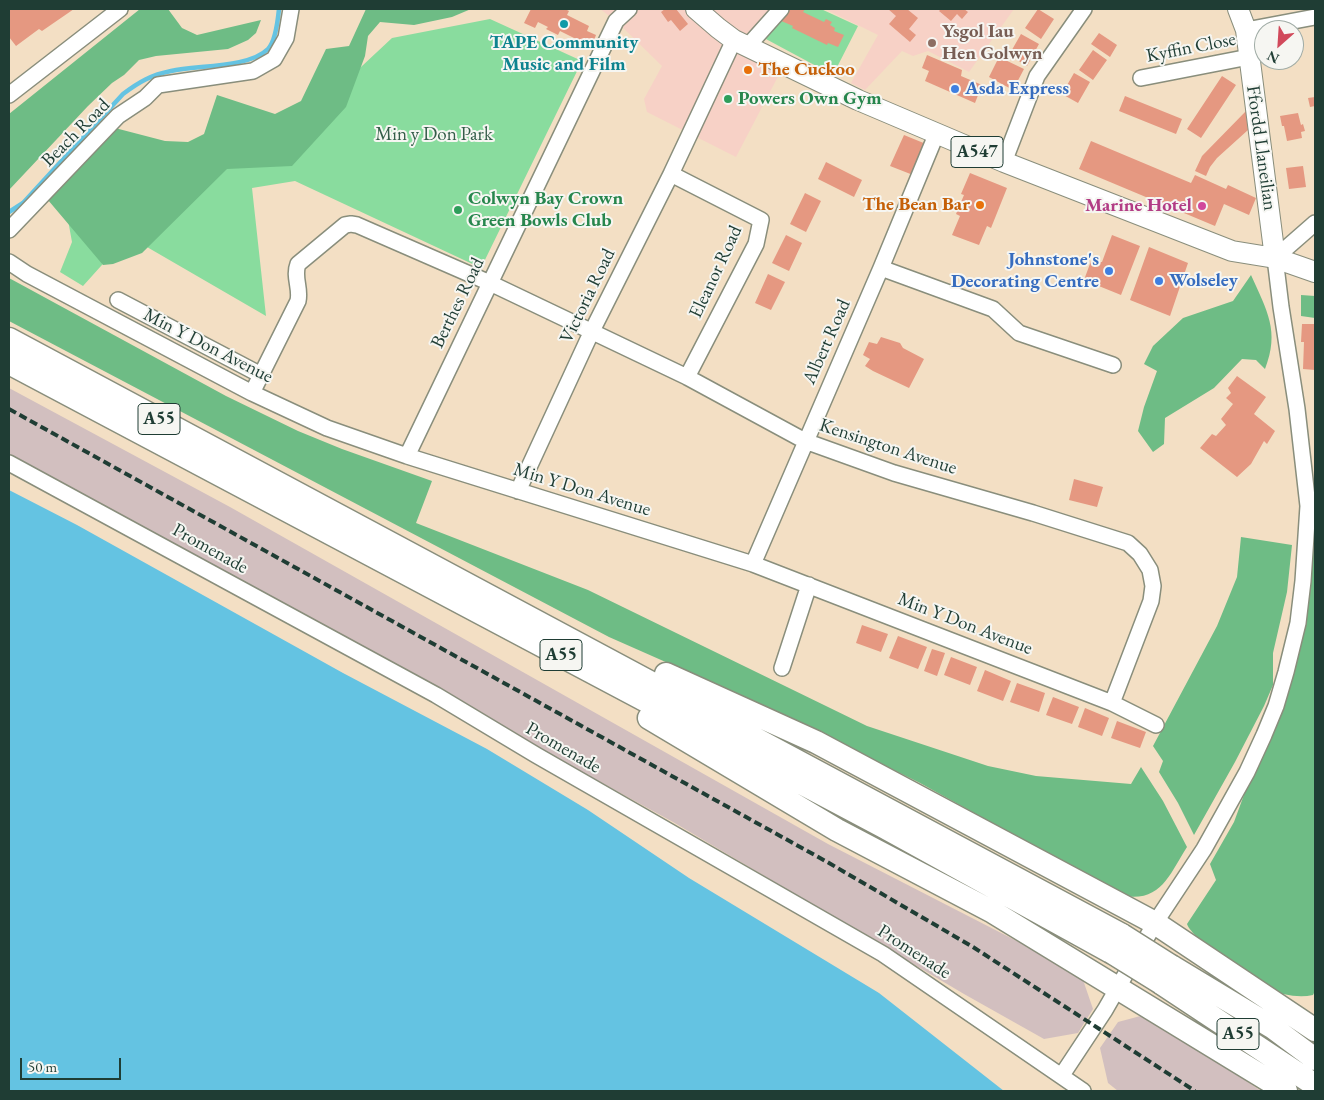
<!DOCTYPE html>
<style>
body{margin:0}
#map{position:relative;width:1324px;height:1100px;overflow:hidden;background:#f3dfc4;font-family:"EB Garamond",serif}
canvas{display:block}
.frame{position:absolute;inset:0;border:10px solid #1f3d34;pointer-events:none}
.north{position:absolute;left:1254px;top:20px;width:50px;height:50px;box-sizing:border-box;background:#f6f6f2;border:1px solid #a0aca6;border-radius:50%;rotate:206deg;font-size:14px;font-weight:700;line-height:20px;text-align:center;color:#1f3d34}
.north::after{content:'';display:block;margin:auto;width:18px;height:22px;background:#d1495b;clip-path:polygon(50% 0,100% 100%,50% 72%,0 100%)}
.scale{position:absolute;left:20px;top:1058px;width:101px;height:22px;box-sizing:border-box;border:2px solid #1f3d34;border-top:0;padding-left:6px;font-size:15px;line-height:18px;white-space:nowrap;color:#1f3d34;-webkit-text-stroke:4px #f6f6f2;paint-order:stroke}
</style>
<div id="map">
<canvas width="1324" height="1100"></canvas>
<div class="frame"></div>
<div class="north">N</div>
<div class="scale">50 m</div>
</div>
<script>
const ctx = document.querySelector('canvas').getContext('2d');
ctx.lineJoin = 'round';
function paint(path, color) { ctx.fillStyle = color; ctx.fill(path, 'evenodd'); }
function trace(path, color, width, dash) { ctx.strokeStyle = color; ctx.lineWidth = width; ctx.lineCap = dash ? 'butt' : 'round'; ctx.setLineDash(dash || []); ctx.stroke(path); }
function drawText(font, color, halo, rows, align = 'center') {
  ctx.font = font + ' "EB Garamond",serif'; ctx.lineWidth = 4; ctx.setLineDash([]); ctx.textBaseline = 'middle'; ctx.strokeStyle = halo; ctx.fillStyle = color; for (const [text, x, y, turn = 0] of rows) {
    ctx.save(); ctx.translate(x, y); ctx.rotate((+turn || 0) * Math.PI / 180); ctx.textAlign = isNaN(turn) ? turn : align; if (halo) ctx.strokeText(text, 0, 0); ctx.fillText(text, 0, 0); ctx.restore();
  }
}
const built = new Path2D(`
 M600 9H781L748 47 784 65 736 157 647 112 644 99 662 66 616 21Z
 M825 9H1014L969 72 928 51 913 56 902 51 865 90 851 83 878 35Z`);
const industrial = new Path2D(`
 M9 388 230 507 828 844 1081 974 1093 1009 1078 1033 1044 1039 964 994 673 822 9 457Z
 M1148 1014 1261 1091H1118L1108 1083 1100 1048 1118 1022Z`);
const green = new Path2D(`
 M784 9H821L858 26 833 75 764 38Z
 M490 19 582 61 481 268 295 181 252 188 266 316 128 236 83 286 60 272 72 242 64 198 205 142 316 109 392 38Z`);
const forest = new Path2D(`
 M140 9H168L182 28 197 35 261 20 256 33 248 40 228 49 156 56 139 60 124 75 112 83 88 106 9 190V114Z
 M366 9H471L452 17 414 25 380 22 368 36 365 56 346 107 292 166 227 169 142 253 113 264 103 265 48 200 115 128 165 141 188 142 204 134 217 95 275 114 301 101 326 49 349 46Z
 M1251 275C1267 311 1280 331 1265 369L1256 360 1242 359 1214 388 1165 418 1164 444 1153 452 1138 431 1144 407 1157 371 1144 364 1153 346 1183 318 1233 301Z
 M9 278 226 396 298 431 342 449 432 481 416 523 588 590 867 726 988 766 1036 776 1131 784 1141 767 1163 801 1187 847C1170 873 1162 902 1124 896L920 783 754 701 609 637 9 321Z
 M1301 295 1315 296V318L1301 316Z
 M1315 521V991L1313 995C1299 998 1282 995 1268 989 1252 983 1192 939 1187 924L1216 880 1210 864 1234 822 1262 746 1308 585Z
 M1241 537 1292 545 1287 592 1273 653V685L1264 706 1235 762 1194 835 1178 803 1159 772 1163 761 1153 746 1217 626 1237 577Z`);
const water = new Path2D(`
 M9 490 77 525 343 673 487 749 588 810 689 878 879 993 1004 1091H9Z`);
const stream = new Path2D(`
 M9 212 23 203 123 94C139 82 151 75 171 71 198 65 249 68 268 49 275 42 278 19 279 9`);
const building = new Path2D(`
 M9 9H74L42 31 39 29 16 46 9 37Z
 M531 9H565L569 11 567 15 589 26 587 31 596 35 593 43 584 38 582 42 560 31 558 35 546 29 548 27 538 22 535 28 524 23Z
 M665 9H676L688 24 680 31 671 20 668 22 661 12Z
 M785 9H805L803 12 824 22 826 19 832 22 830 25 835 28 834 31 844 35 838 47 828 43 827 45 792 28 793 26 779 20Z
 M888 9H907L918 18 909 29 916 35 910 42 889 24 896 16Z
 M941 9H964L968 12 962 19 957 14 951 21 939 11Z
 M1038 9 1054 19 1041 39 1025 28Z
 M1099 33 1117 45 1110 57 1091 44Z
 M1021 34 1039 44 1027 66 1009 55Z
 M1093 50 1107 60 1093 80 1079 70Z
 M927 55 962 70 961 76 982 85 975 103 925 81 929 71 922 68Z
 M999 57 1024 69 1013 90 989 77Z
 M1074 73 1090 82 1078 103 1062 94Z
 M1222 76 1236 85 1201 138 1187 129Z
 M1125 96 1182 119 1176 134 1119 111Z
 M1315 97V106L1310 107 1308 98Z
 M1246 111 1248 130 1217 158 1210 167 1206 176 1195 171 1202 156Z
 M1298 113 1301 125 1303 124 1305 131 1301 132 1302 138 1287 141 1284 126H1282L1280 116Z
 M904 135 926 144 913 175 890 166Z
 M1091 141 1191 183 1195 175 1226 189 1228 185 1256 198 1249 215 1224 204 1215 226 1079 169Z
 M826 162 862 180 854 197 818 179Z
 M1303 166 1306 187 1289 189 1286 168Z
 M970 173 1007 188 991 228 987 226 979 245 952 235 960 216 956 214 964 195 961 194Z
 M805 193 821 201 806 232 790 224Z
 M786 235 802 243 789 271 772 263Z
 M1112 235 1140 246 1121 295 1084 280 1091 261 1102 262Z
 M1149 247 1188 263 1170 316 1130 300Z
 M768 274 785 282 771 310 755 303Z
 M1302 324H1315V370L1303 369 1304 342H1301Z
 M881 337 900 343 903 348 924 359 909 388 873 371 865 366 870 359 863 355 869 342 877 344Z
 M1237 376 1266 397 1254 414 1275 431 1267 444 1264 441 1251 464 1237 477 1200 448 1212 434 1216 436 1226 425 1221 419 1233 404 1226 398 1231 393 1228 388Z
 M1074 479 1103 487 1097 507 1069 500Z
 M862 625 888 634 881 652 856 643Z
 M898 636 927 647 918 669 889 658Z
 M932 649 945 653 937 676 924 671Z
 M951 657 977 667 970 685 944 675Z
 M985 670 1011 681 1003 701 977 691Z
 M1017 683 1045 693 1039 712 1010 702Z
 M1053 697 1079 707 1072 724 1046 715Z
 M1085 708 1109 718 1102 736 1078 727Z
 M1117 721 1146 732 1140 748 1111 738Z`);
const minor = new Path2D(`
 M1246 30 1315 17
 M747 47 781 9
 M1141 78 1249 57
 M9 95 120 9
 M1004 162 1037 76 1084 9
 M671 174 761 220 756 244 687 377
 M9 230 118 116 145 98 158 85 253 71 274 59 286 38 291 9
 M9 262 27 274 252 393 327 428 407 456 753 564 1112 703 1156 725
 M881 268 993 309 1019 333 1113 365
 M118 300 261 375
 M252 393 298 301C301 288 293 277 298 264L345 225 351 224 357 225 490 283 687 377 805 441 894 473 1033 513 1128 543 1140 554 1150 570 1153 586 1151 601 1112 703
 M407 456 616 21 629 9
 M9 463 436 695 536 755 883 954 1083 1091
 M518 491 591 333 671 174 734 40
 M753 564 881 268 936 135
 M782 668 809 585
 M1062 1075 1105 1010 1155 923 1204 849 1247 772 1264 735 1276 706 1286 672 1298 623 1303 581 1308 506 1297 409 1281 307 1275 258 1315 223`);
const major = new Path2D(`
 M696 9 718 28 734 40 858 100 1004 162 1232 251 1275 258 1315 272
 M1238 9 1246 30 1275 258`);
const highway = new Path2D(`
 M9 339 1122 935
 M9 363 884 827 1111 952
 M666 674 816 742 1155 923 1315 1030
 M649 718 837 830 993 912 1286 1091
 M1171 966 1272 1027 1315 1059
 M1161 983 1315 1085`);
const rail = new Path2D(`
 M9 409 829 863 973 947 1195 1091`);
const highwayBridge = new Path2D(`
 M1122 935 1171 966
 M1111 952 1161 983`);
const markers = [
 [564,24,5,"#0f9aa8"],
 [932,43,5,"#8d6e63"],
 [748,70,5,"#e8710a"],
 [955,89,5,"#3f7fe0"],
 [728,99,5,"#2e9e5b"],
 [980,205,5,"#e8710a"],
 [1202,206,5,"#d1479c"],
 [458,210,5,"#2e9e5b"],
 [1109,271,5,"#3f7fe0"],
 [1159,281,5,"#3f7fe0"]
];
const shields = [
 [977,152,52],
 [159,419,42],
 [561,655,42],
 [1238,1034,42]
];
const shieldNames = [
 ["A547",977,152],
 ["A55",159,419],
 ["A55",561,655],
 ["A55",1238,1034]
];
const educationNames = [
 ["Ysgol Iau",942,32],
 ["Hen Golwyn",942,54]
];
const cultureNames = [
 ["TAPE Community",564,43],
 ["Music and Film",564,65]
];
const streetNames = [
 ["Kyffin Close",1191,48,-11],
 ["Beach Road",76,133,-45],
 ["Ffordd Llaneilian",1261,148,82],
 ["Eleanor Road",716,272,-65],
 ["Victoria Road",588,296,-64],
 ["Berthes Road",458,303,-64],
 ["Albert Road",827,342,-66],
 ["Min Y Don Avenue",208,346,27],
 ["Kensington Avenue",888,447,18],
 ["Min Y Don Avenue",582,490,17],
 ["Promenade",210,549,29],
 ["Min Y Don Avenue",965,624,21],
 ["Promenade",563,748,30],
 ["Promenade",914,952,33]
];
const foodNames = [
 ["The Cuckoo",758,70],
 ["The Bean Bar",970,205,"right"]
];
const shopNames = [
 ["Asda Express",965,89],
 ["Johnstone's",1099,260,"right"],
 ["Decorating Centre",1099,282,"right"],
 ["Wolseley",1169,281]
];
const leisureNames = [
 ["Powers Own Gym",738,99],
 ["Colwyn Bay Crown",468,199],
 ["Green Bowls Club",468,221]
];
const parkNames = [
 ["Min y Don Park",434,135]
];
const hotelNames = [
 ["Marine Hotel",1192,206]
];
paint(built, '#f7d1c6');
paint(industrial, '#d2bfbf');
paint(green, '#89dc9e');
paint(forest, '#6ebc85');
paint(water, '#64c3e2');
trace(stream, '#64c3e2', 4.5);
paint(building, '#e59881');
trace(minor, '#898e7c', 18);
trace(major, '#898e7c', 22);
trace(highway, '#898e7c', 25);
trace(minor, '#fff', 15);
trace(major, '#fff', 20);
trace(highway, '#fff', 22);
trace(rail, '#1f3d34', 4, [8, 4]);
trace(highwayBridge, '#898e7c', 25, []);
trace(highwayBridge, '#fff', 22);
for (const [x, y, r, color] of markers) { const dot = new Path2D(); dot.arc(x, y, r, 0, 2 * Math.PI); ctx.fillStyle = color; ctx.fill(dot); trace(dot, '#f6f6f2', 2); }
for (const [x, y, w] of shields) { const box = new Path2D(); box.roundRect(x - w / 2, y - 15.5, w, 31, 4); ctx.fillStyle = '#f6f6f2'; ctx.fill(box); trace(box, '#1f3d34', 1); }
drawText('bold 18px', '#1f3d34', null, shieldNames);
drawText('bold 19px', '#785e54', '#f6f6f2', educationNames, 'left');
drawText('bold 19px', '#0d838f', '#f6f6f2', cultureNames);
drawText('19px', '#1f3d34', '#f6f6f2', streetNames);
drawText('bold 19px', '#c56008', '#f6f6f2', foodNames, 'left');
drawText('bold 19px', '#366cbe', '#f6f6f2', shopNames, 'left');
drawText('bold 19px', '#27864d', '#f6f6f2', leisureNames, 'left');
drawText('19px', '#345d49', '#f6f6f2', parkNames);
drawText('bold 19px', '#b23c85', '#f6f6f2', hotelNames, 'right');
</script>
